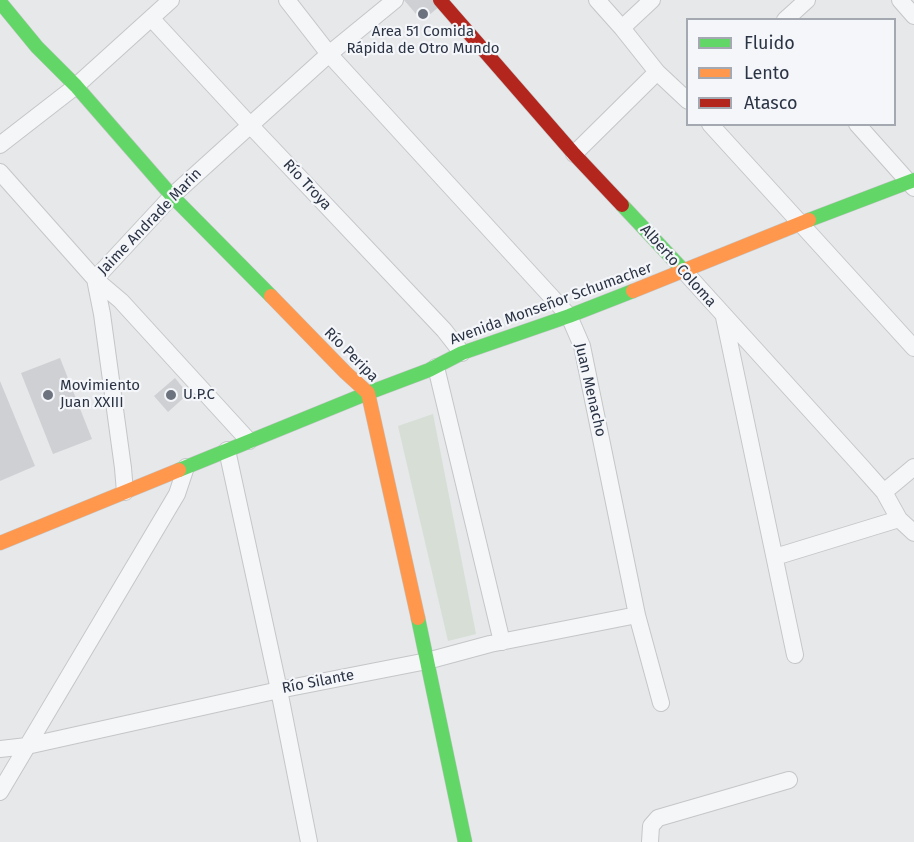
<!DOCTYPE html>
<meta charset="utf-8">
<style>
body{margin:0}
#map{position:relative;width:914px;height:842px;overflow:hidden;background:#e6e8ea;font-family:"Fira Sans",sans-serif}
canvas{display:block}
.legend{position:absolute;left:686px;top:18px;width:210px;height:108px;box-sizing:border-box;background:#f4f6f9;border:2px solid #a4a8b1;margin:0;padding:8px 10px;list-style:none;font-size:18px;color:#2b3445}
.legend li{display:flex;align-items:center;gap:12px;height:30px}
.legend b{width:30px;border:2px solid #a4a8b1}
</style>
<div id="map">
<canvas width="914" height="842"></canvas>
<ul class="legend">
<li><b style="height:8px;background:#63d668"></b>Fluido</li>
<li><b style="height:8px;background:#ff974d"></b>Lento</li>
<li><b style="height:8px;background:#b3261e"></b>Atasco</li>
</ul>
</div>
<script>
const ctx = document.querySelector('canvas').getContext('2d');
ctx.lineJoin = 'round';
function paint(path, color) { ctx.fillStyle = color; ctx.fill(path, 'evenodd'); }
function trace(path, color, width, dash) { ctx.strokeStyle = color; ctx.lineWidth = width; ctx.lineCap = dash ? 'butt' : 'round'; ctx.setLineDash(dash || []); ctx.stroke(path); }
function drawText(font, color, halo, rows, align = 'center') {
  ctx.font = font + ' "Fira Sans",sans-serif'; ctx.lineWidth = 4.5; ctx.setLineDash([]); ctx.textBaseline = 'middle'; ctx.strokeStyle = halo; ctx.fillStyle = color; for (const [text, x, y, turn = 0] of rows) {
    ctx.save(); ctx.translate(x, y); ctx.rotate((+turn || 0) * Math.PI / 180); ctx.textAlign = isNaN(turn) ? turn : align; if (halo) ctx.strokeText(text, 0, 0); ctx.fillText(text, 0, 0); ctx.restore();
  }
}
const green = new Path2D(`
 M433 414 476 634 448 641 398 426Z`);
const building = new Path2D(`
 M404 0H434L440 6 422 21Z
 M60 358 92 439 53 454 21 373Z
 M175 378 188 394 168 412 154 396Z
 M0 381 35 466 0 481Z`);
const street = new Path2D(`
 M287 0 329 54 569 316 582 346 637 615 661 703
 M597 0 622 28 657 72 688 101
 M900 0 914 16
 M151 18 250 125 444 330 462 353
 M785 20 807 0
 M622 28 652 0
 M710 124 914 348
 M857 124 914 188
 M0 145 76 86 171 0
 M574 154 657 72
 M0 172 95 279 121 301 249 441
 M684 271 860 465 884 492 899 519 914 533
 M724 317 795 655
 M436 367 502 642
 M227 450 279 690 309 842
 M125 492 123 468 102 314 95 279 172 196 329 54 395 0
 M884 492 914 467
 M775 557 899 519
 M0 749 27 746 279 690 427 661 490 644 637 615
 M0 792 177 494 186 467
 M650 842 651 826 658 818 789 780`);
const fast = new Path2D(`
 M0 2 37 47 76 86 172 196 271 296
 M622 205 684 271
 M809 220 914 180
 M179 470 368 393 429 370 462 353 569 316 633 291
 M418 618 465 842`);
const slow = new Path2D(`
 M633 291 809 220
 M271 296 345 372 368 393 418 618
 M0 543 179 470`);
const jam = new Path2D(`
 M440 0 574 154 622 205`);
const markers = [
 [423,14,6,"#6c737f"],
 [48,395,6,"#6c737f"],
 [171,395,6,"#6c737f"]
];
const poiNames = [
 ["Area 51 Comida",423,32,"center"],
 ["Rápida de Otro Mundo",423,49,"center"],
 ["Movimiento",60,386],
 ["Juan XXIII",60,403],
 ["U.P.C",183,395]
];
const streetNames = [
 ["Río Troya",307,185,47],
 ["Jaime Andrade Marin",150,222,-46],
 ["Alberto Coloma",678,266,48],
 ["Avenida Monseñor Schumacher",551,304,-20],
 ["Río Peripa",351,355,45],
 ["Juan Menacho",590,390,77],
 ["Río Silante",318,682,-11]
];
paint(green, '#d6ded6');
paint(building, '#ced0d3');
trace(street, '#c4c6c8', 18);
trace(fast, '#c4c6c8', 15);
trace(slow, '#c4c6c8', 15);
trace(jam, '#c4c6c8', 15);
trace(street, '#f5f6f7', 16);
trace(fast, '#63d668', 14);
trace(slow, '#ff974d', 14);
trace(jam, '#b3261e', 14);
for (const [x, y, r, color] of markers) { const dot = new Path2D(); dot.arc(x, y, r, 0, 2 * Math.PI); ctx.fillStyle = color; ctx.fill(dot); trace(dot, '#f4f6f9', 2); }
drawText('15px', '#2b3445', '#f4f6f9', poiNames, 'left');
drawText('15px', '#2b3445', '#f4f6f9', streetNames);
</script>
